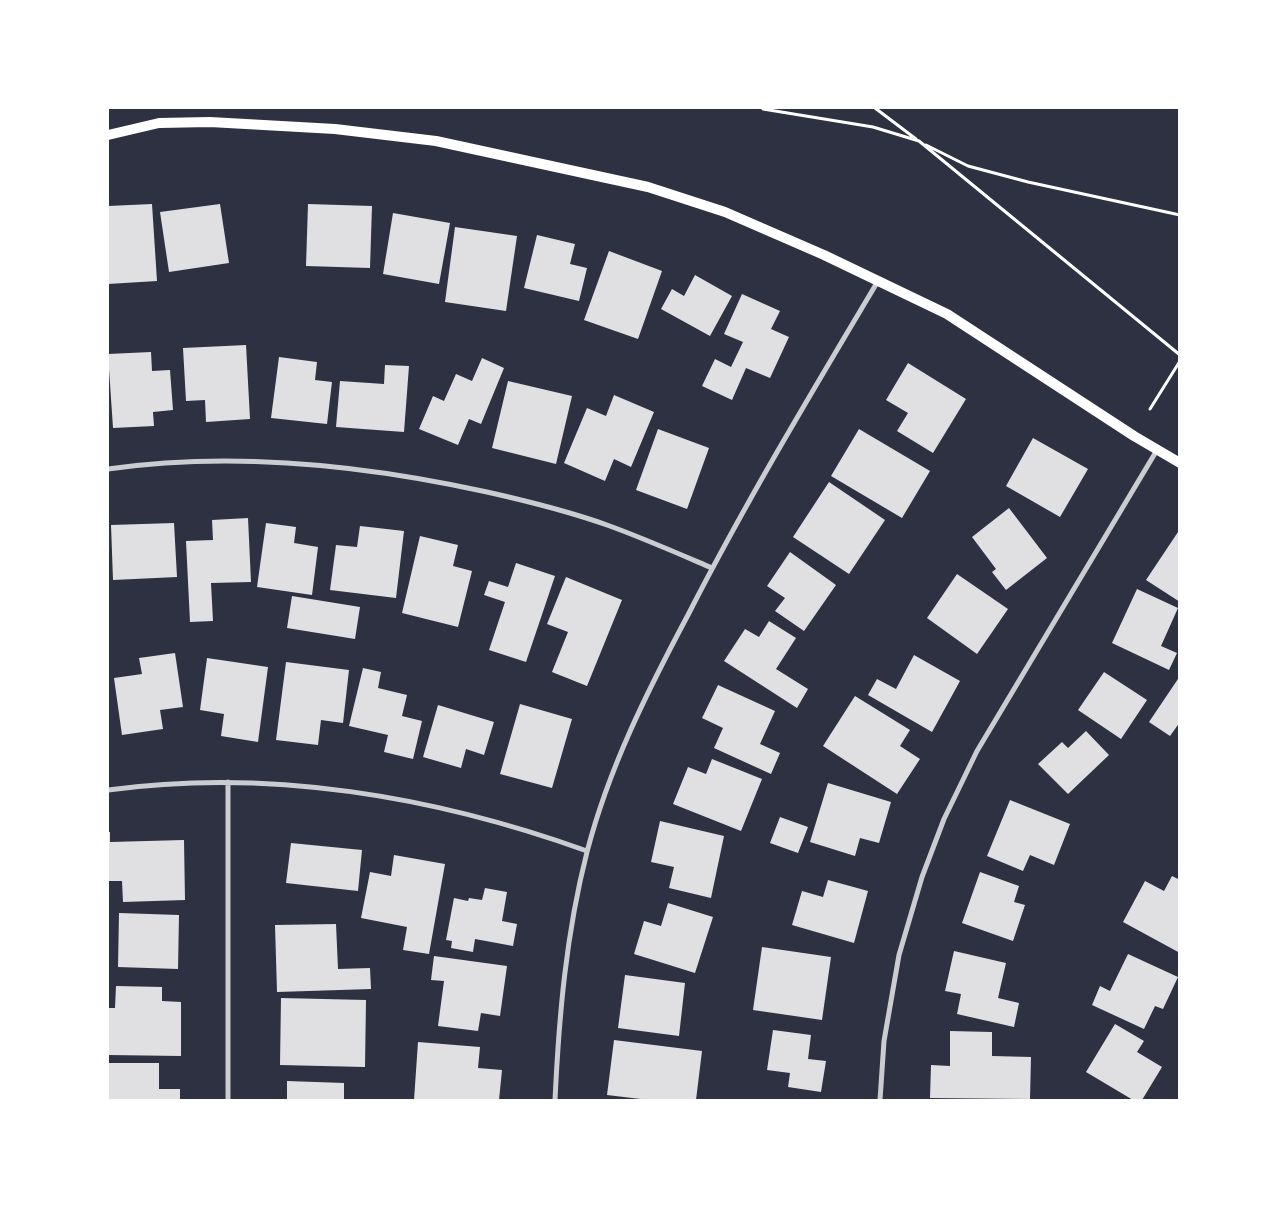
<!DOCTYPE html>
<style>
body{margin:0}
#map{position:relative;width:1287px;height:1208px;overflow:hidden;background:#2d3142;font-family:Jost,sans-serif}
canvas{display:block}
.frame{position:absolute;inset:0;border:109px solid #fff;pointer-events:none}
</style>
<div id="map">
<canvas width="1287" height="1208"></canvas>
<div class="frame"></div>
</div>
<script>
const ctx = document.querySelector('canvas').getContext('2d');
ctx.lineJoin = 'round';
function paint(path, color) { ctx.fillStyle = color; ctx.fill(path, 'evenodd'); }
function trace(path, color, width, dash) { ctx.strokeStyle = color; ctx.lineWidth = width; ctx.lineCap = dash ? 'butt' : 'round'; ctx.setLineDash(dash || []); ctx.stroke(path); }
const building = new Path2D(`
 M152 204 157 281 108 284V206Z
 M220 204 229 263 169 272 160 212Z
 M308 204 372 206 370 268 306 266Z
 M393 213 450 223 439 284 383 274Z
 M455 227 517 236 506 311 445 302Z
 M537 235 575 244 570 264 587 268 579 301 524 288Z
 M609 251 662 271 638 339 584 320Z
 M695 275 732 296 710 336 661 309 672 289 684 296Z
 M742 294 780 311 771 329 789 337 770 378 746 368 732 400 702 386 715 359 731 367 743 342 724 334Z
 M246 345 250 419 206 422 205 400 186 401 183 348Z
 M151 352 152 371 170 370 173 410 153 412 154 426 113 428 108 354Z
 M279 357 317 362 315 380 332 382 327 424 271 418Z
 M482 358 504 368 481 424 469 419 458 445 419 429 433 396 444 401 456 374 472 381Z
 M908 363 966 399 933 453 897 431 908 413 886 400Z
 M385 365 409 366 404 432 336 427 340 381 384 384Z
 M508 381 572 396 556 464 492 448Z
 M614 395 654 412 631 467 614 459 605 481 564 463 587 408 606 416Z
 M658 429 709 448 687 509 636 490Z
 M859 429 930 471 902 518 831 476Z
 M1033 438 1088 469 1060 517 1006 486Z
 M829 482 885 520 849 574 793 537Z
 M1009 508 1047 558 1006 590 992 572 996 569 972 537Z
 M248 518 251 582 211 583 213 621 190 622 186 541 213 540 212 520Z
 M174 523 177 577 113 580 111 525Z
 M266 523 296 527 294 543 318 547 312 595 257 587Z
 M360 526 404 531 396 598 330 590 336 545 357 547Z
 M1180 529V602L1146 580Z
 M420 536 458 545 453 566 472 571 458 627 402 613Z
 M790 552 836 585 804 631 775 611 785 598 767 586Z
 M516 563 555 576 526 662 489 650 505 602 484 595 489 581 508 587Z
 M957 574 1008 609 977 654 927 618Z
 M566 577 622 600 587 686 552 672 568 632 547 624Z
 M1137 589 1178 608 1161 646 1177 653 1169 670 1112 643Z
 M292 596 360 607 355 639 287 628Z
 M769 621 796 638 776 669 808 689 797 708 724 661 745 629 759 637Z
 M175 653 183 707 160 710 163 729 122 735 114 678 142 674 139 658Z
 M914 655 960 681 932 732 868 695 877 679 896 689Z
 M207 658 268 667 258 742 221 736 224 714 200 710Z
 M286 662 349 670 343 723 321 720 318 745 276 740Z
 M363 668 381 672 378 688 407 695 402 716 422 721 413 759 384 752 388 735 349 726Z
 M1104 672 1147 700 1121 739 1078 710Z
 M1180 676V722L1170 736 1149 722Z
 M718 685 775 711 760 744 780 753 771 774 714 748 723 728 702 718Z
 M855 696 910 730 900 746 920 759 897 794 823 746Z
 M520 704 572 719 552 788 500 774Z
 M438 705 494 722 484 755 466 749 461 768 423 757Z
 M1086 731 1109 755 1068 794 1038 764 1062 742 1068 748Z
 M712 759 762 779 741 831 673 804 688 767 706 774Z
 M828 783 891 802 879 843 860 838 855 856 810 842Z
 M1010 800 1070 824 1054 865 1030 855 1023 871 987 856Z
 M780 817 808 827 798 853 770 843Z
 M660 821 724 836 711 898 669 888 674 867 651 862Z
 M108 832H110V842L184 840 185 900 123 902 122 881H108Z
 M291 843 362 850 358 891 286 883Z
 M394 855 445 864 429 954 403 950 407 927 361 918 370 872 391 876Z
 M980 872 1019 886 1014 902 1025 905 1013 941 962 923Z
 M1172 876 1180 880V953L1123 922 1145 881 1164 891Z
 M828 880 868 891 854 943 792 925 802 891 823 897Z
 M485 888 507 892 502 921 517 924 513 946 475 939 473 952 451 948 452 941 446 940 454 898 468 901 469 898 482 900Z
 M668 903 713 917 695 973 634 954 644 921 661 926Z
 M119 913 179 915 178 969 118 967Z
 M336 924 338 969 370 968 371 989 277 992 275 925Z
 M762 947 831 957 822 1020 753 1010Z
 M954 951 1006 963 998 998 1019 1003 1014 1027 957 1014 961 994 945 991Z
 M1128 954 1178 977 1163 1009 1155 1006 1144 1029 1092 1005 1100 986 1110 991Z
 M434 956 507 966 500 1016 481 1013 478 1031 438 1026 444 981 431 980Z
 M625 975 685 983 679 1036 618 1028Z
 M116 986 162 987V1001L181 1002V1056L108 1055V1008H115Z
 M281 998 366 1000 365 1067 280 1065Z
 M1115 1024 1144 1041 1137 1052 1162 1067 1142 1100H1133L1086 1072Z
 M773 1030 811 1035 808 1059 826 1061 821 1092 788 1087 790 1073 767 1070Z
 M950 1031 992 1032V1056L1031 1057 1030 1099 930 1098 931 1065 950 1066Z
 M614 1040 702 1051 696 1100H649L607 1095Z
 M418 1042 480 1047 478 1068 502 1070 499 1100H414Z
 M108 1063H159V1089H180V1100H108Z
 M287 1081 344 1083V1100H287Z`);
const path = new Path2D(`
 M875 108 916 139
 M763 109 873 127 919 141 1180 355
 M926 145 968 166 1028 182 1180 215
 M1150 409 1180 361`);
const minor = new Path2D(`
 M108 469C233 451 364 465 487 492 527 501 568 511 607 525 643 538 677 553 712 568
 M108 790C269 768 434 796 587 851
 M228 1100V782
 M555 1100C559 1016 566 934 587 852 609 767 648 690 689 613 747 500 813 390 878 281
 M880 1100 884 1041 899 955 922 877 944 819 977 751 1157 450`);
const secondary = new Path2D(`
 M108 135 159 123 210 122 335 129 436 141 648 187 725 212 824 255 947 314 1134 436 1180 463`);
paint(building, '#e0e0e3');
trace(path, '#fff', 3);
trace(minor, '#caccd0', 5);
trace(secondary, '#fff', 10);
</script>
